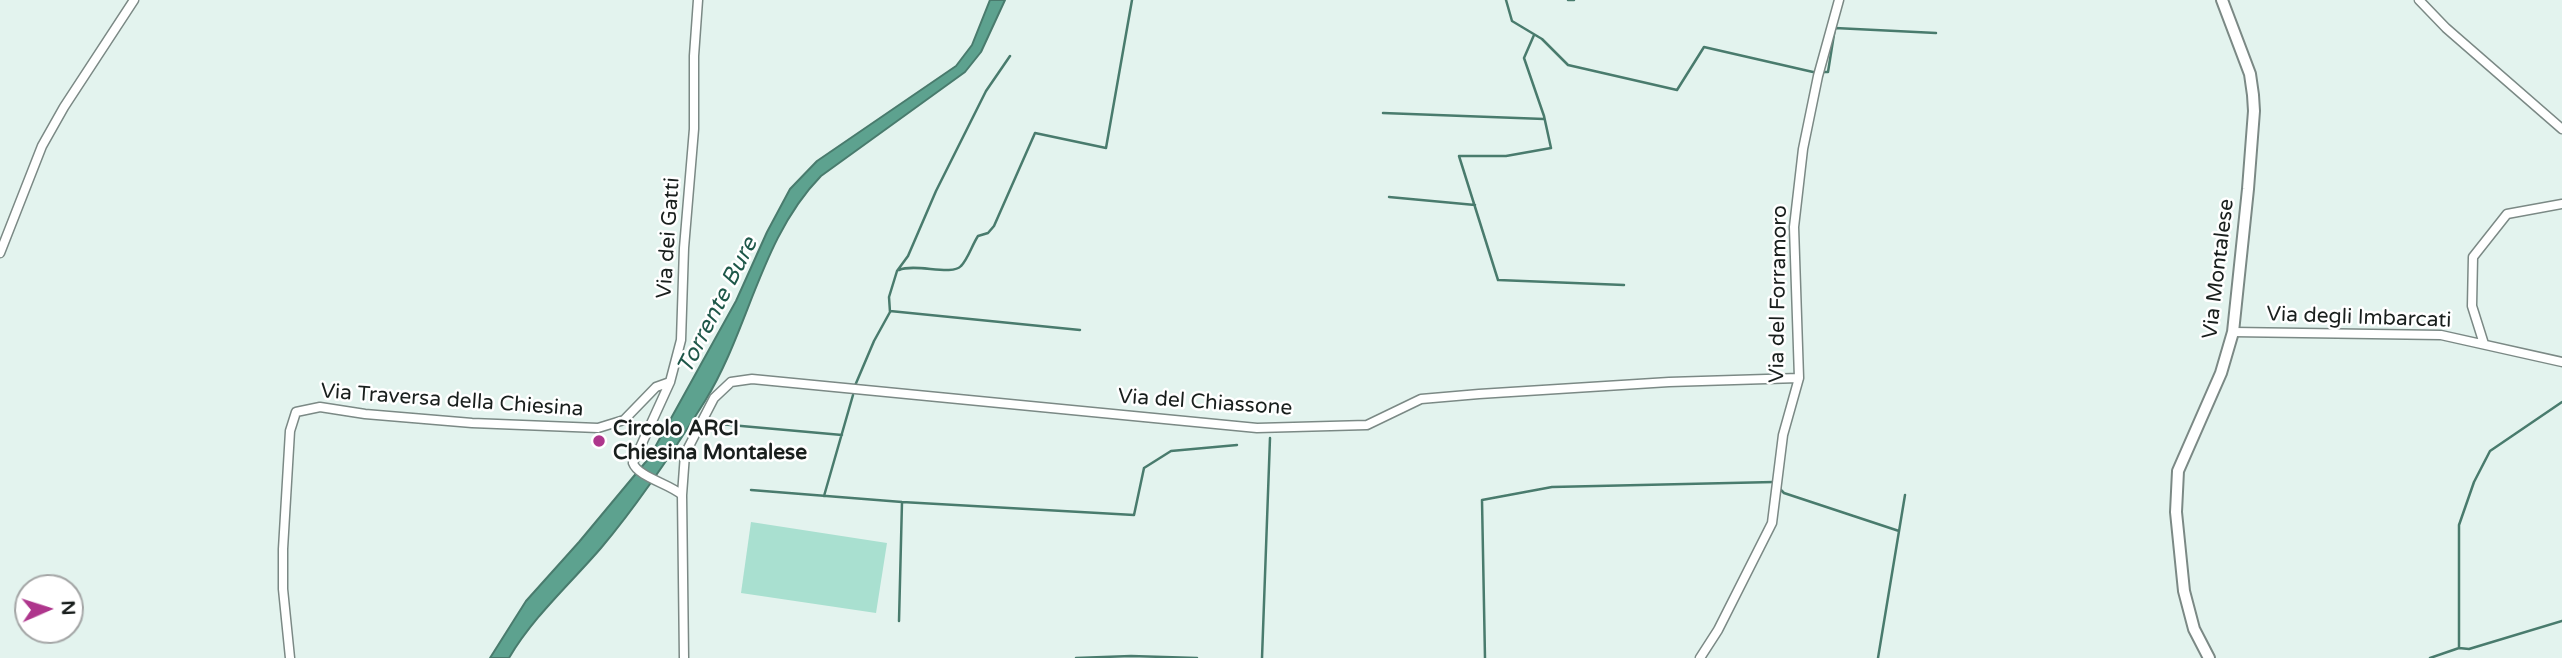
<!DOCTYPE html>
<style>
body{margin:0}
#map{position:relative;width:2562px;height:658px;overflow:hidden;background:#e3f3ee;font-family:"Varela Round",sans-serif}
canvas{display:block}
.north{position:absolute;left:14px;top:574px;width:70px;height:70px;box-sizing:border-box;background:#fff;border:2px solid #a3a5a5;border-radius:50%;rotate:87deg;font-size:19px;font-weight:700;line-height:28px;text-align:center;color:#191f1d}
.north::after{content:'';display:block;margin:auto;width:24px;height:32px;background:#ae368c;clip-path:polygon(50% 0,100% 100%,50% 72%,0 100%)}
</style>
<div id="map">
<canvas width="2562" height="658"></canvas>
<div class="north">N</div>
</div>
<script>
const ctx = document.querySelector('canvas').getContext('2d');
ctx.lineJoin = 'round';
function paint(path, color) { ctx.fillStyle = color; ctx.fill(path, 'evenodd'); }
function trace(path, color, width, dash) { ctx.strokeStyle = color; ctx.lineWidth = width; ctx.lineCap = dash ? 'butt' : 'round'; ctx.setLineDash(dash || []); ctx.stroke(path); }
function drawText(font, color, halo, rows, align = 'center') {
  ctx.font = font + ' "Varela Round",sans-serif'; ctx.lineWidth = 5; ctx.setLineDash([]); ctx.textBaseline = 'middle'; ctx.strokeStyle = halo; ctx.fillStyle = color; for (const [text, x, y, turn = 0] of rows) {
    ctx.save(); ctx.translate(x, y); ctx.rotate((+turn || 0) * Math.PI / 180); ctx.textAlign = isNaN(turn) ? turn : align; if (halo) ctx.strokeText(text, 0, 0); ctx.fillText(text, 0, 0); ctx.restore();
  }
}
const green = new Path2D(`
 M751 522 887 543 876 613 741 593Z`);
const water = new Path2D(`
 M990 0H1005L981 52 965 72 821 176C761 237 749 330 705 401 673 452 640 502 601 548 570 584 533 617 509 658H490L526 601 579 542 649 458 736 301 767 232 790 189 817 161 956 66 972 45Z`);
const stream = new Path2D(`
 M1506 0 1512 21 1542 39 1568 65 1677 90 1704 47 1813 72H1828L1835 28 1936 33
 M1568 0H1574
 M1534 35 1524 58 1544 116 1551 148 1506 156H1459L1498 280 1624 285
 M1383 113 1544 119
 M1389 197 1475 205
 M899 270C915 263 952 276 961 266 968 259 972 245 978 236L988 233 994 226 1035 133 1106 148 1132 0
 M890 311 1080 330
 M854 388 874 341 890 312 889 297 897 271 908 256 936 191 986 91 1010 56
 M708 423 842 435
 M1778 487 1784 493 1899 531
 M751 490 902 502 1134 515 1144 468 1171 451 1237 445
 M824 496 853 395
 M899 621 902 502
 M2459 648V525L2474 482 2490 451 2562 402
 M1076 658 1131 656 1197 658
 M1262 658 1270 438
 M1485 658 1482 500 1552 487 1774 482
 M1878 658 1905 495
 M2430 658 2459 648 2469 649 2562 621`);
const street = new Path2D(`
 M2419 0 2446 28 2562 129
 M0 253 42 146 64 107 134 0
 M2233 332 2441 335 2562 362
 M2484 344 2472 306 2473 257 2507 214 2562 204
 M682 495 685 454 714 398 731 382 752 379 1257 428 1367 425 1421 399 1479 394 1669 382 1799 378
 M290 658 283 589V549L290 431 296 412 320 407 365 414 472 423 598 428 624 420 656 387 670 382
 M684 658 682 495C670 484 638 477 633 463L670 382 681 340 684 248 694 129V56L698 0
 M1700 658 1718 630 1772 523 1783 435 1799 378 1794 227 1803 149 1818 76 1839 0`);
const secondary = new Path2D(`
 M2209 658 2194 629 2184 591 2176 512 2178 471 2221 373 2233 332 2248 189 2254 111 2253 95 2250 74 2222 0`);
const markers = [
 [599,441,7,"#ae368c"]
];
const streetNames = [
 ["Via dei Gatti",669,238,-86],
 ["Via Montalese",2219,269,-83],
 ["Via del Forramoro",1779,294,-89],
 ["Via degli Imbarcati",2359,318,2],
 ["Via Traversa della Chiesina",452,401,4],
 ["Via del Chiassone",1205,403,4]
];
const poiNames = [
 ["Circolo ARCI",613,429],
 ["Chiesina Montalese",613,453]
];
const waterNames = [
 ["Torrente Bure",718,306,-63]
];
paint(green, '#a9e0d0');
paint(water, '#5da28f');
trace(water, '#497b6d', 2);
trace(stream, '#497b6d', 2.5);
trace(street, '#7b8985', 11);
trace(secondary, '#7b8985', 14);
trace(street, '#fff', 8);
trace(secondary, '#fff', 10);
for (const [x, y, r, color] of markers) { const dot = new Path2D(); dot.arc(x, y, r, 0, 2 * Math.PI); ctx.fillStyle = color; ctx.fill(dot); trace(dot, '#fff', 2.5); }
drawText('21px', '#191f1d', '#fff', streetNames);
drawText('bold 21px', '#191f1d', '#fff', poiNames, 'left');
drawText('italic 23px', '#1e5749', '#fff', waterNames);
</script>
